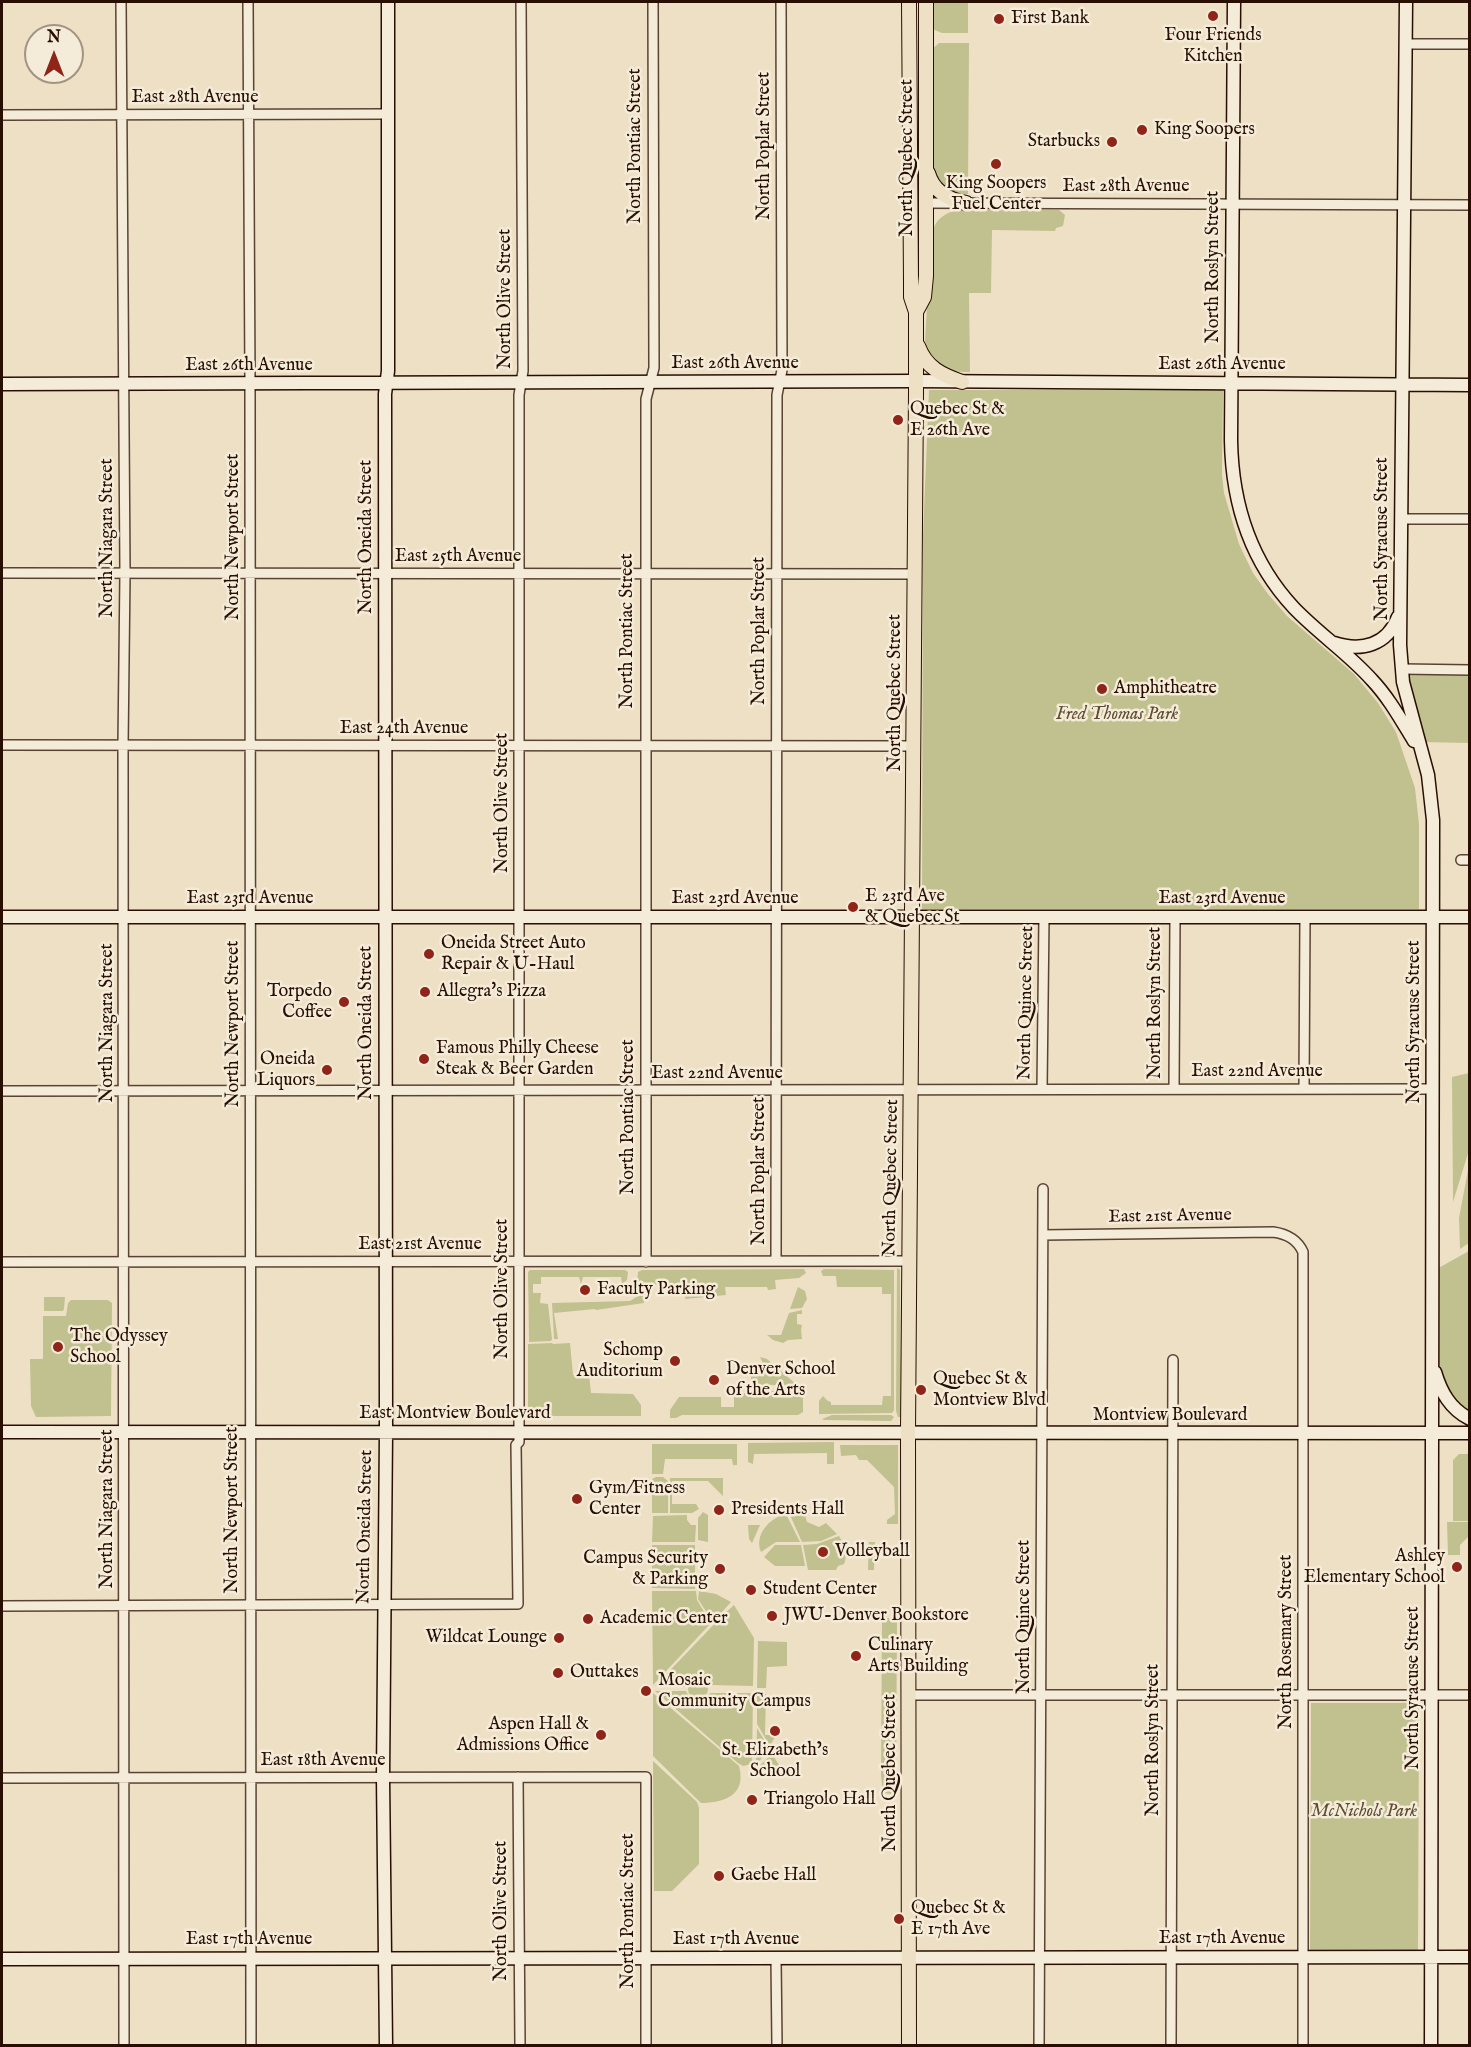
<!DOCTYPE html>
<meta charset="utf-8">
<style>
body{margin:0}
#map{position:relative;width:1471px;height:2047px;overflow:hidden;background:#eee0c5;font-family:"IM FELL English",serif}
canvas{display:block}
.frame{position:absolute;inset:0;border:3px solid #280f02;pointer-events:none}
.north{position:absolute;left:24px;top:24px;width:60px;height:60px;box-sizing:border-box;background:#f4ebd9;border:2px solid #a29383;border-radius:50%;rotate:0deg;font-size:16px;font-weight:700;line-height:24px;text-align:center;color:#280f02}
.north::after{content:'';display:block;margin:auto;width:21px;height:27px;background:#8f2418;clip-path:polygon(50% 0,100% 100%,50% 72%,0 100%)}
</style>
<div id="map">
<canvas width="1471" height="2047"></canvas>
<div class="frame"></div>
<div class="north">N</div>
</div>
<script>
const ctx = document.querySelector('canvas').getContext('2d');
ctx.lineJoin = 'round';
function paint(path, color) { ctx.fillStyle = color; ctx.fill(path, 'evenodd'); }
function trace(path, color, width, dash) { ctx.strokeStyle = color; ctx.lineWidth = width; ctx.lineCap = dash ? 'butt' : 'round'; ctx.setLineDash(dash || []); ctx.stroke(path); }
function drawText(font, color, halo, rows, align = 'center') {
  ctx.font = font + ' "IM FELL English",serif'; ctx.lineWidth = 5; ctx.setLineDash([]); ctx.textBaseline = 'middle'; ctx.strokeStyle = halo; ctx.fillStyle = color; for (const [text, x, y, turn = 0] of rows) {
    ctx.save(); ctx.translate(x, y); ctx.rotate((+turn || 0) * Math.PI / 180); ctx.textAlign = isNaN(turn) ? turn : align; if (halo) ctx.strokeText(text, 0, 0); ctx.fillText(text, 0, 0); ctx.restore();
  }
}
const green = new Path2D(`
 M931 2H968V33H942L932 29Z
 M939 43H969L968 194C948 195 946 190 933 176L930 51Z
 M960 209 1059 210 1065 215 1063 226 1056 228 1055 231 992 230 991 293H969L970 372C944 372 931 369 925 341L931 238C934 220 942 214 960 209Z
 M929 390H1223L1222 475 1224 493 1239 544 1253 573 1268 594 1287 616 1354 674 1378 703 1396 732 1415 788 1419 824V909H922L923 536Z
 M1402 669 1469 670V743L1419 742Z
 M1469 1073V1150L1453 1202 1452 1077Z
 M1469 1165V1243L1460 1249 1459 1218Z
 M1469 1251V1419L1438 1382 1433 1271Z
 M897 1268 900 1270 901 1417H898L896 1411Z
 M804 1269 806 1273 799 1278 775 1280 776 1289 768 1290 767 1287H725L726 1295 685 1299 686 1294C673 1285 658 1281 642 1287L644 1303 596 1310 595 1309 554 1313 558 1339H554L552 1303 630 1301 641 1294 634 1287 637 1283 638 1272 642 1270Z
 M824 1269 894 1270V1410L892 1413 819 1414V1401L823 1396 828 1401 831 1402V1405H882L883 1396H891V1294H882V1287H837L836 1276H823L821 1271Z
 M530 1270H625L628 1272 627 1280 622 1284 621 1277H583L581 1284 579 1277H541V1284H533V1293H541L540 1303 548 1304 552 1339 551 1341 529 1342 528 1272Z
 M798 1287 805 1291 807 1299 802 1308 790 1309Z
 M44 1297H65L64 1309 63 1311H44Z
 M71 1300H108L112 1303 111 1416 36 1417 31 1406 30 1359H43V1316H66L68 1303Z
 M802 1310V1314H797V1324L802 1325 801 1330 802 1339 788 1340 783 1343 773 1340 767 1335H781L789 1313Z
 M552 1343 553 1344 570 1343 573 1375 589 1374 591 1393 633 1394 641 1405V1416H528V1344Z
 M760 1357 767 1359 797 1385H751V1372H767Z
 M769 1391H798L803 1398V1412L798 1415H682L676 1418H670V1410L679 1397H721V1407H734V1394Z
 M832 1415H891L894 1417 891 1421 824 1420 822 1419Z
 M834 1442V1464H827V1453L754 1454 753 1464 748 1462V1443Z
 M652 1444H737V1465H733L732 1459H665L663 1474H652Z
 M840 1445H898V1524H887V1520L895 1514 894 1487 867 1460H859L856 1455 841 1456Z
 M1459 1454H1469V1521H1453V1460Z
 M656 1477H663L668 1481V1513H652V1479Z
 M670 1478H723V1496L708 1481H672V1504H696L699 1509 692 1513H670Z
 M703 1512 708 1515V1542L698 1540V1518Z
 M791 1513 805 1515 807 1522 819 1527 826 1523 837 1534 821 1541 802 1542 790 1515Z
 M786 1514 800 1542H776L761 1552C754 1535 769 1518 786 1514Z
 M687 1515V1520L691 1525H696L695 1542H652L653 1516Z
 M1447 1522H1469V1536L1460 1545V1555H1448Z
 M748 1525H760L752 1543 749 1539Z
 M839 1536C844 1543 848 1556 844 1564L838 1566 836 1570H808L803 1545 817 1544Z
 M869 1542H875L874 1570H868Z
 M652 1545H695V1589L652 1588Z
 M775 1545H801L805 1566H775L764 1557Z
 M652 1591H696L697 1600 711 1623 653 1685Z
 M699 1591 716 1594 731 1602 713 1622 698 1599Z
 M734 1605 754 1638 753 1686 710 1685 702 1677C693 1677 689 1679 686 1687L655 1686 722 1616Z
 M882 1618H897L896 1789 891 1794 883 1793 881 1776Z
 M758 1641 787 1642V1666L767 1667 766 1688H757Z
 M688 1689a10 10 0 1 1 20 0a10 10 0 1 1-20 0Z
 M655 1691H686C691 1703 702 1704 710 1693H753L752 1764 743 1766 738 1763Z
 M653 1693 739 1766C747 1795 724 1803 701 1803L653 1756Z
 M757 1694H766L765 1735H776L770 1746 757 1724Z
 M1311 1703H1419L1418 1951H1310Z
 M757 1728 769 1748 756 1766Z
 M772 1754 781 1768 759 1766Z
 M653 1761 697 1802 699 1808V1864L672 1891H654Z`);
const street = new Path2D(`
 M121 2 125 573 123 746 124 2046
 M248 2 250 384 251 2046
 M1405 44H1470
 M2 115 388 114
 M926 203 1470 205
 M1401 519H1470
 M2 573 914 574
 M1402 669 1470 670
 M2 745 914 746
 M1461 860H1470
 M1042 1089 1044 917
 M1174 1089 1175 917
 M1304 1089 1305 917
 M2 1091 1433 1089
 M1043 1235 1273 1232C1287 1234 1297 1239 1303 1252V2046
 M776 1261 777 395 782 370 781 2
 M2 1262 910 1261
 M646 1262V399L654 368 653 2
 M2 1606 518 1604 516 1445 519 1442V395L523 371 521 2
 M909 1695H1470
 M518 1777 520 2046
 M2 1778 646 1777V2046
 M776 1958 777 2046
 M1039 2046 1043 1189
 M1171 2046 1173 1360`);
const secondary = new Path2D(`
 M1234 2 1231 440C1232 503 1251 562 1294 608 1319 634 1349 654 1372 680 1389 698 1401 720 1414 741
 M1406 2 1400 645 1403 682 1428 775 1433 820 1431 2046
 M2 384 916 381 1470 385
 M1334 643C1362 652 1387 645 1398 617
 M2 917H1470
 M1435 1372C1441 1392 1450 1409 1470 1419
 M2 1432 1470 1433
 M2 1959 1470 1957
 M386 2046 383 1777 386 1432 385 394 388 371V2`);
const primary = new Path2D(`
 M928 173C933 191 949 200 966 203
 M916 312 924 297 926 276V2
 M918 346C926 368 942 375 962 382
 M909 2046 908 1432 916 392V312L911 297V283L909 2`);
const markers = [
 [1213,16,6,"#8f2418"],
 [999,19,6,"#8f2418"],
 [1142,130,6,"#8f2418"],
 [1112,142,6,"#8f2418"],
 [996,164,6,"#8f2418"],
 [898,420,6,"#8f2418"],
 [1102,689,6,"#8f2418"],
 [853,907,6,"#8f2418"],
 [429,954,6,"#8f2418"],
 [425,992,6,"#8f2418"],
 [344,1002,6,"#8f2418"],
 [424,1059,6,"#8f2418"],
 [327,1070,6,"#8f2418"],
 [585,1290,6,"#8f2418"],
 [58,1347,6,"#8f2418"],
 [675,1361,6,"#8f2418"],
 [714,1380,6,"#8f2418"],
 [921,1390,6,"#8f2418"],
 [577,1499,6,"#8f2418"],
 [719,1510,6,"#8f2418"],
 [823,1552,6,"#8f2418"],
 [1457,1567,6,"#8f2418"],
 [720,1569,6,"#8f2418"],
 [751,1590,6,"#8f2418"],
 [772,1616,6,"#8f2418"],
 [588,1619,6,"#8f2418"],
 [559,1638,6,"#8f2418"],
 [856,1656,6,"#8f2418"],
 [558,1673,6,"#8f2418"],
 [646,1691,6,"#8f2418"],
 [775,1731,6,"#8f2418"],
 [601,1735,6,"#8f2418"],
 [752,1800,6,"#8f2418"],
 [719,1876,6,"#8f2418"],
 [899,1919,6,"#8f2418"]
];
const poiNames = [
 ["First Bank",1011,19],
 ["Four Friends",1213,36,"center"],
 ["Kitchen",1213,57,"center"],
 ["King Soopers",1154,130],
 ["Starbucks",1100,142,"right"],
 ["King Soopers",996,184,"center"],
 ["Fuel Center",996,205,"center"],
 ["Quebec St &",910,410],
 ["E 26th Ave",910,431],
 ["Amphitheatre",1114,689],
 ["E 23rd Ave",865,897],
 ["& Quebec St",865,918],
 ["Oneida Street Auto",441,944],
 ["Repair & U-Haul",441,965],
 ["Torpedo",332,992,"right"],
 ["Coffee",332,1013,"right"],
 ["Allegra's Pizza",437,992],
 ["Famous Philly Cheese",436,1049],
 ["Steak & Beer Garden",436,1070],
 ["Oneida",315,1060,"right"],
 ["Liquors",315,1081,"right"],
 ["Faculty Parking",597,1290],
 ["The Odyssey",70,1337],
 ["School",70,1358],
 ["Schomp",663,1351,"right"],
 ["Auditorium",663,1372,"right"],
 ["Denver School",726,1370],
 ["of the Arts",726,1391],
 ["Quebec St &",933,1380],
 ["Montview Blvd",933,1401],
 ["Gym/Fitness",589,1489],
 ["Center",589,1510],
 ["Presidents Hall",731,1510],
 ["Volleyball",835,1552],
 ["Ashley",1445,1557,"right"],
 ["Elementary School",1445,1578,"right"],
 ["Campus Security",708,1559,"right"],
 ["& Parking",708,1580,"right"],
 ["Student Center",763,1590],
 ["JWU-Denver Bookstore",784,1616],
 ["Academic Center",600,1619],
 ["Wildcat Lounge",547,1638,"right"],
 ["Culinary",868,1646],
 ["Arts Building",868,1667],
 ["Outtakes",570,1673],
 ["Mosaic",658,1681],
 ["Community Campus",658,1702],
 ["Aspen Hall &",589,1725,"right"],
 ["Admissions Office",589,1746,"right"],
 ["St. Elizabeth’s",775,1751,"center"],
 ["School",775,1772,"center"],
 ["Triangolo Hall",764,1800],
 ["Gaebe Hall",731,1876],
 ["Quebec St &",911,1909],
 ["E 17th Ave",911,1930]
];
const streetNames = [
 ["East 28th Avenue",195,98],
 ["North Pontiac Street",636,146,-90],
 ["North Poplar Street",765,146,-90],
 ["North Quebec Street",908,158,-90],
 ["East 28th Avenue",1126,187],
 ["North Roslyn Street",1214,267,-90],
 ["North Olive Street",506,299,-90],
 ["East 26th Avenue",735,364],
 ["East 26th Avenue",1222,365],
 ["East 26th Avenue",249,366],
 ["North Newport Street",234,537,-90],
 ["North Oneida Street",367,537,-90],
 ["North Niagara Street",108,538,-90],
 ["North Syracuse Street",1383,539,-90],
 ["East 25th Avenue",458,557],
 ["North Pontiac Street",628,631,-90],
 ["North Poplar Street",760,631,-90],
 ["North Quebec Street",896,693,-90],
 ["East 24th Avenue",404,729],
 ["North Olive Street",503,803,-90],
 ["East 23rd Avenue",250,899],
 ["East 23rd Avenue",735,899],
 ["East 23rd Avenue",1222,899],
 ["North Quince Street",1027,1003,-89],
 ["North Roslyn Street",1156,1003,-90],
 ["North Syracuse Street",1415,1022,-90],
 ["North Niagara Street",108,1023,-90],
 ["North Oneida Street",367,1023,-90],
 ["North Newport Street",234,1024,-90],
 ["East 22nd Avenue",1257,1072],
 ["East 22nd Avenue",717,1074],
 ["North Pontiac Street",629,1117,-90],
 ["North Poplar Street",760,1171,-90],
 ["North Quebec Street",892,1178,-89],
 ["East 21st Avenue",1170,1217,-1],
 ["East 21st Avenue",420,1245],
 ["North Olive Street",503,1289,-90],
 ["East Montview Boulevard",455,1414],
 ["Montview Boulevard",1170,1416],
 ["North Niagara Street",108,1509,-90],
 ["North Newport Street",233,1510,-90],
 ["North Oneida Street",366,1527,-89],
 ["North Quince Street",1025,1617,-90],
 ["North Rosemary Street",1287,1642,-90],
 ["North Syracuse Street",1414,1688,-90],
 ["North Roslyn Street",1154,1740,-90],
 ["East 18th Avenue",323,1761],
 ["North Quebec Street",891,1773,-90],
 ["North Olive Street",502,1911,-90],
 ["North Pontiac Street",629,1911,-90],
 ["East 17th Avenue",1222,1939],
 ["East 17th Avenue",249,1940],
 ["East 17th Avenue",736,1940]
];
const parkNames = [
 ["Fred Thomas Park",1117,715],
 ["McNichols Park",1364,1812]
];
paint(green, '#c1c08f');
trace(street, '#5a4333', 12);
trace(secondary, '#280f02', 15);
trace(primary, '#280f02', 16);
trace(street, '#f4ebd9', 9);
trace(secondary, '#f4ebd9', 12);
trace(primary, '#eee0c5', 14);
for (const [x, y, r, color] of markers) { const dot = new Path2D(); dot.arc(x, y, r, 0, 2 * Math.PI); ctx.fillStyle = color; ctx.fill(dot); trace(dot, '#f4ebd9', 2); }
drawText('18px', '#280f02', '#f4ebd9', poiNames, 'left');
drawText('18px', '#280f02', '#f4ebd9', streetNames);
drawText('italic 18px', '#5e4d33', '#f4ebd9', parkNames);
</script>
